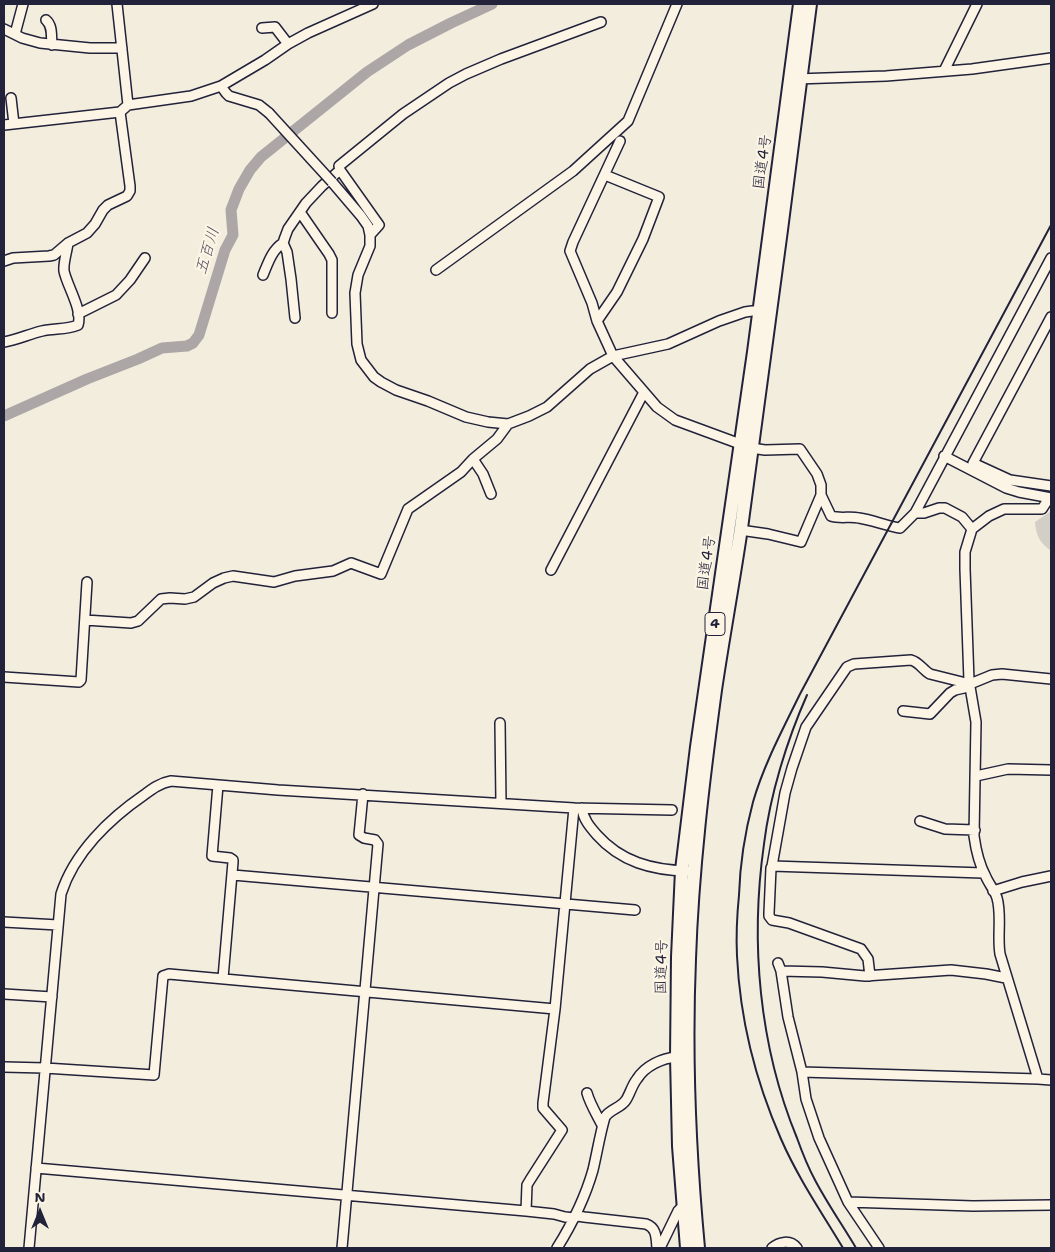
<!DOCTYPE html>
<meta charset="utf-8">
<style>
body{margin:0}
#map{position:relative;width:1055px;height:1252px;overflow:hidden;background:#f3edde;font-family:"Shantell Sans",sans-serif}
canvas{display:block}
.frame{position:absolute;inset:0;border:5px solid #22223b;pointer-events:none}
.north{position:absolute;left:15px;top:1187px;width:50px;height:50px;-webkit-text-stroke:4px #fcf5e5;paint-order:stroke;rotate:0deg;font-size:14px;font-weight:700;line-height:20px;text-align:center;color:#22223b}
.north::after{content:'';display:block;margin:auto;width:18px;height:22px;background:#22223b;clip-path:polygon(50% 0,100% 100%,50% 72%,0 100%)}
</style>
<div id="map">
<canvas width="1055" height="1252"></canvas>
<div class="frame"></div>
<div class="north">N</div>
</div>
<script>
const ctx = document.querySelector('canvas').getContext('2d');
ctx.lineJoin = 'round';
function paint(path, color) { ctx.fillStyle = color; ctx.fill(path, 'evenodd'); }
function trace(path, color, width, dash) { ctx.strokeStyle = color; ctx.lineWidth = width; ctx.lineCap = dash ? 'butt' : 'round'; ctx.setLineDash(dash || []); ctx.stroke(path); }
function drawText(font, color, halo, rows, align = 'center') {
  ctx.font = font + ' "Shantell Sans","Klee One",sans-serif'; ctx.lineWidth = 4.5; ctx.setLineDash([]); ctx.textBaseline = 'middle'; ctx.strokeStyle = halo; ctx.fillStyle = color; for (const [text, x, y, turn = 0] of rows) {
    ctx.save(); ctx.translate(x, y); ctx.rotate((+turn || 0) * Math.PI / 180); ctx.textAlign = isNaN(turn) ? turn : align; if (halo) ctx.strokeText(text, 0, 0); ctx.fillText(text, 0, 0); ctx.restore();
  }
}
const green = new Path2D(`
 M1051 511V551C1040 543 1036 536 1035 522Z`);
const river = new Path2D(`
 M4 416 87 379 138 359 162 348 187 346 193 343 199 335 225 250 233 235 231 210 239 189 250 170 261 157 367 72 408 45 451 23 492 4`);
const minor = new Path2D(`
 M117 4 128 105
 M46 20C53 26 51 36 52 45
 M262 28 275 27 288 44
 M4 29 22 38 40 43 90 48H122
 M15 34 23 4
 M944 71 977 4
 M796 79 886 76 972 69 1051 58
 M221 86 226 93 229 96 259 105 269 113
 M11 98 14 124
 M4 125 120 112 128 105 191 96 221 86 265 60 288 44 308 33 373 4
 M620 141 573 242 570 251 592 303 597 321 613 356 657 407 675 420 751 448 765 450 800 449 817 474 821 485V495L831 516C840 519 850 516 859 518 873 520 886 526 900 528L915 513H924L939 508H945L962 517 972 529 965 552V569L969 681 976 722 974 836C976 851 979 864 986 877 989 884 995 891 997 898 1002 915 997 936 1000 954L1038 1079 1051 1080
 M332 182 361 216 368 226 370 235V246L358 275 355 293 357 344 361 360 374 377 381 382 396 390 428 401 466 417 488 422 508 424 529 416 547 407 590 369 613 356 668 344 719 321 745 312 752 311H759
 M300 212 329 254 332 260V313
 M370 235 379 225 340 170 339 166 403 114 449 83 466 74 501 59 601 22
 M4 261 13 258 49 256 54 255 68 243 87 233 95 224 103 210 108 205 127 196 130 191V186L120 112
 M436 270 573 171 628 121 677 4
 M263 275C268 263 272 250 283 243
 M78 314 116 295 130 280 145 258
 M1051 317 973 463 1010 480 1051 486
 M295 318 291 279 287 252 283 243 285 237 288 229 306 203 322 186 340 170
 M597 321 617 292 643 239 659 197 605 175
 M4 342C17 340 29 334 42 331 54 328 66 330 78 325 83 310 67 286 64 271 63 263 67 252 68 243
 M944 456 1006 488 1019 492 1051 498
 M473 459 483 474 491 494
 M915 513 1051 258
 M972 529 989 516 1004 509H1042L1049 498
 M740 530 768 534 801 542 821 495
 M551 570 644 392
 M85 620 131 623 138 621 161 599 170 598 185 599 194 597 213 583 224 578 233 576 274 582 295 576 333 571 351 563 381 574 408 509 461 472 473 459 497 439 508 424
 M4 677 79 682 81 680 87 582
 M903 711 930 714 950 693 955 690 964 688 970 684 992 675 1002 674 1051 679
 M500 723 501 803
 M976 776 1008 769 1051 770
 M218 785 212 856 230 858 233 860V862L223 978
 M582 808C583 819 590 827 597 835 621 862 652 870 687 871
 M920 821 945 829 975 830
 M772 866 785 793 792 768 806 727 847 667 854 664 911 660C919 662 923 670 930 674L970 684
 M233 875 635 910
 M993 891 1022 882 1051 876
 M4 922 58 925
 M778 963 781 971 788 1017 802 1072
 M781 971 822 972 865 976 951 970 986 974 1006 978
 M870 976 868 959 861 949 789 923 772 920 769 916V913L771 868 772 866 983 873
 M4 994 52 997
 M4 1067 45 1068 154 1075 163 976 169 974 555 1009
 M1038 1079 802 1072 806 1099 819 1138 848 1202 973 1206 1051 1205
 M587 1093C590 1104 597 1115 602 1125
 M36 1168 526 1211 554 1214 565 1217 574 1218 578 1216 584 1217 646 1224C657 1228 656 1238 657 1248
 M848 1202 879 1248
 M526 1211 527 1185 530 1180 562 1130 543 1108V1103L555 1009 574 808
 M29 1248 61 894C74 853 109 819 144 795 152 789 160 783 171 781L278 790 574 808 672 810
 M342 1248 378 844 375 840 364 838 359 835 363 794
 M557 1248C572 1224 585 1198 593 1170 597 1153 600 1134 605 1117 610 1109 621 1108 626 1100 630 1094 632 1085 637 1079 645 1066 662 1058 677 1057
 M660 1248 678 1211 683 1206
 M772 1248C779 1242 790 1239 797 1248`);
const highway = new Path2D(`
 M687 1248 679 1146 677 1057 678 957 682 870 697 747 754 352 800 4
 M698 1248C689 1152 685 1056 689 959 692 869 703 779 715 690 723 636 733 582 741 528 765 353 788 179 810 4`);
const rail = new Path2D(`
 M807 695C787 740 770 795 764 844 750 942 759 1046 797 1138 802 1152 808 1167 815 1180 827 1203 843 1226 856 1248
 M843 1248C822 1213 798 1178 781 1139 756 1082 740 1019 737 956 736 936 737 915 739 895 740 864 745 832 753 802 764 764 783 729 800 694L1051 225`);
const minorBridge = new Path2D(`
 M269 113 332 182`);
const shields = [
 [715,624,20]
];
const shieldNames = [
 ["4",715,624]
];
const streetNames = [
 ["国道4号",763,162,-82],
 ["国道4号",707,563,-82],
 ["国道4号",662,967,-89]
];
const waterNames = [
 ["五百川",208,251,-73]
];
paint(green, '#d4cfc6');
trace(river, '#aca7a6', 11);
trace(minor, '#22223b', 12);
trace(highway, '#22223b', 16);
trace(minor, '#fcf5e5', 9);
trace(highway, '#fcf5e5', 12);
trace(rail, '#22223b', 2);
trace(minorBridge, '#22223b', 12, []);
trace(minorBridge, '#fcf5e5', 9);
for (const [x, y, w] of shields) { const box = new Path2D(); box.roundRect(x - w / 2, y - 11.5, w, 23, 4); ctx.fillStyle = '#fcf5e5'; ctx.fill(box); trace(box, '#22223b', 1); }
drawText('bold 14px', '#22223b', null, shieldNames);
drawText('15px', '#22223b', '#fcf5e5', streetNames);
drawText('italic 16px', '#525160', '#fcf5e5', waterNames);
</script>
